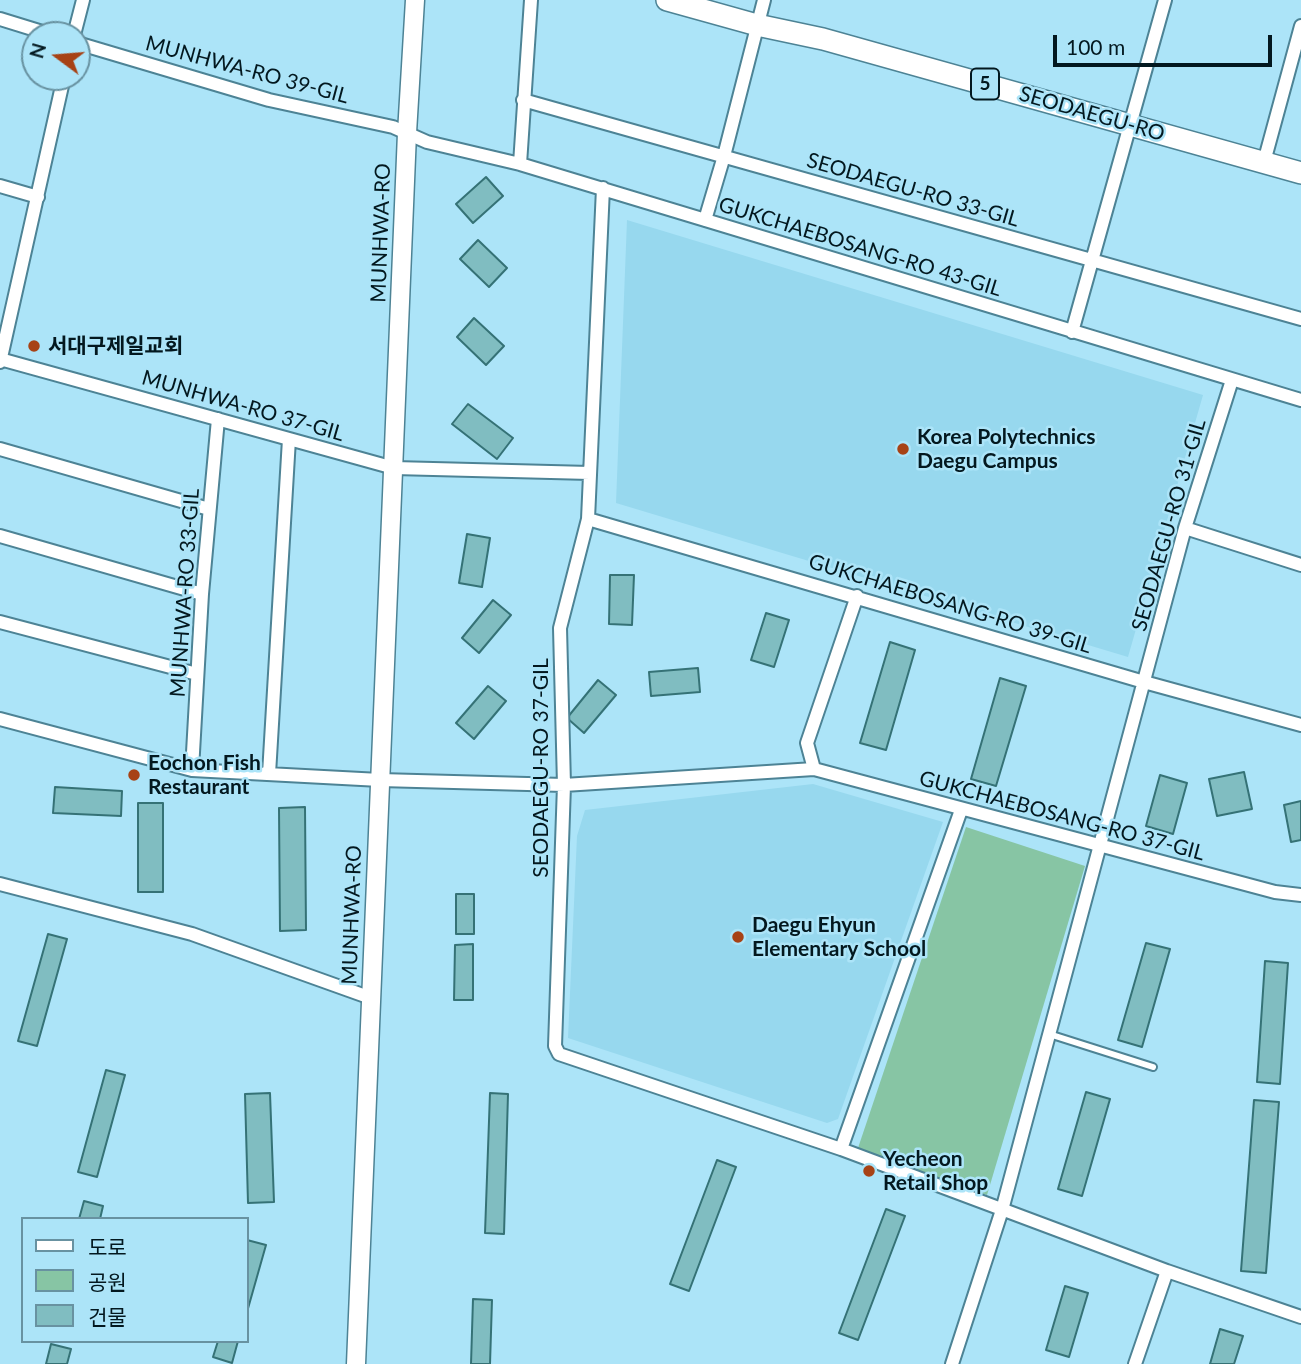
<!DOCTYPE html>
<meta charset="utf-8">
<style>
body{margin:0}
#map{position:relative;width:1301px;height:1364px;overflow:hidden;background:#ace4f8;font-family:Lato,"Noto Sans KR",sans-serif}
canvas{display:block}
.legend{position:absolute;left:21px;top:1217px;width:228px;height:126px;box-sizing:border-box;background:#ace4f8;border:2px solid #6892a1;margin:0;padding:9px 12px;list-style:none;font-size:21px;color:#03181f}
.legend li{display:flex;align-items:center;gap:14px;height:35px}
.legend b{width:35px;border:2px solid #6892a1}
.north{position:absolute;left:21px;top:21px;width:70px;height:70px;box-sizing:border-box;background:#ace4f8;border:2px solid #6892a1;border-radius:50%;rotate:286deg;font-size:19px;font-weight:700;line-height:28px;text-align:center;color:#03181f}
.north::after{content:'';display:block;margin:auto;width:24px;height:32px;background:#a74215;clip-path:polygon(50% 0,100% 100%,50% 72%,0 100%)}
.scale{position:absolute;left:1053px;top:35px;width:219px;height:32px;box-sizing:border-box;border:4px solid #03181f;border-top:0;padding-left:9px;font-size:21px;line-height:24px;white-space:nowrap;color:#03181f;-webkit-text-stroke:5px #ace4f8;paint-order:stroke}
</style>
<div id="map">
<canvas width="1301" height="1364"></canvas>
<ul class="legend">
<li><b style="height:9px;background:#fff"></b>도로</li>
<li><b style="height:19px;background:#87c5a4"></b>공원</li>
<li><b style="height:19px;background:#80bdc1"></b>건물</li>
</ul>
<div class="north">N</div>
<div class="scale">100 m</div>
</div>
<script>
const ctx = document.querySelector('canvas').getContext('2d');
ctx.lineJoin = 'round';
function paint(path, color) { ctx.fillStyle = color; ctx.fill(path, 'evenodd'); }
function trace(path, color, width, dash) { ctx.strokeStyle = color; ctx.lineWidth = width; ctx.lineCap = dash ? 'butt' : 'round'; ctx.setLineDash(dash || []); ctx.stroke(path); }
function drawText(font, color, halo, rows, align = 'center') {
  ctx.font = font + ' Lato,"Noto Sans KR",sans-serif'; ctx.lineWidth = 5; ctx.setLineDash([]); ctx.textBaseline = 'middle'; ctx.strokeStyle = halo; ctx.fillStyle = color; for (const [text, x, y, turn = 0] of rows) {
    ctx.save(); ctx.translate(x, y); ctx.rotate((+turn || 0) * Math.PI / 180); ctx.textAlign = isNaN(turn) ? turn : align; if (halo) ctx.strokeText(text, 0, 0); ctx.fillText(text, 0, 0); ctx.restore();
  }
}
const built = new Path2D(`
 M627 220 1203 395 1128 657 616 503Z
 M813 784 943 822 838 1119 827 1123 568 1038 577 836 585 810Z`);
const green = new Path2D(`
 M966 827 1085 866 987 1195 857 1151Z`);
const building = new Path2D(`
 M486 177 503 196 473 223 456 204Z
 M478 240 507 268 489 287 460 259Z
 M474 318 504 346 486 365 457 337Z
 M468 404 513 438 497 459 452 424Z
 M467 534 490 538 482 587 459 583Z
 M610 575H634L632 625 609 624Z
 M493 600 511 615 479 653 462 638Z
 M766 613 789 620 774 667 751 660Z
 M890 642 915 650 886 750 860 743Z
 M698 668 700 692 651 696 649 672Z
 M1000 678 1026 686 996 786 971 779Z
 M598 680 616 695 584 733 567 718Z
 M488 686 506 701 474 739 456 723Z
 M1244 772 1252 809 1217 816 1209 779Z
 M1160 775 1187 783 1173 834 1146 826Z
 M55 787 122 791 121 816 53 813Z
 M1301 801V840L1291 842 1284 805Z
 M138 803H163V892H138Z
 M305 807 306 930 280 931 279 808Z
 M456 894H474V934H456Z
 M48 934 67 939 37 1046 18 1041Z
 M1146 943 1170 949 1142 1047 1118 1040Z
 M473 944V1000H454L455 945Z
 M1265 961 1288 963 1280 1084 1257 1082Z
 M106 1070 125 1075 97 1177 78 1172Z
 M1086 1092 1110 1099 1082 1196 1058 1189Z
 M270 1093 274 1202 248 1203 245 1094Z
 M490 1093 508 1094 504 1234 485 1233Z
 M1254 1100 1279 1102 1266 1273 1241 1271Z
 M717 1160 736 1167 689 1291 670 1284Z
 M84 1201 103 1206 100 1219H79Z
 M886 1209 905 1216 858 1340 839 1333Z
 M247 1240 266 1245 247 1312Z
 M1065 1286 1088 1293 1069 1357 1046 1350Z
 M473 1299 492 1300 490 1364H471Z
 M1220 1329 1243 1336 1234 1364H1210Z
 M218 1341H238L232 1363 213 1357Z
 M51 1344 71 1349 67 1364H46Z`);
const lane = new Path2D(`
 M1049 1034 1153 1067`);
const street = new Path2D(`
 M0 19 52 35
 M74 35 83 0
 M77 43 269 100 393 127 427 142 520 164 1301 400
 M523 100 1301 319
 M1264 162 1301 26
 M520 164 531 0
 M0 186 38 197
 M603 188 588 519 560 628 564 785 555 1046 559 1054 841 1149 1167 1271 1301 1317
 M705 220 724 156 764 0
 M1072 332 1165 0
 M0 359 394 468 590 473
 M0 362 64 77
 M0 449 209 509
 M588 519 1144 682 1301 725
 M1185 528 1301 565
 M0 536 202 594
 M0 622 197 674
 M0 719 192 770 380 780 564 785 814 769 1275 892 1301 895
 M814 769 807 743 857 596
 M192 770 202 594 218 419
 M269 774 289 439
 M0 884 192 934 371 998
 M841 1149 961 810
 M952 1364 1002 1210 1185 528 1232 380
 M1135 1364 1167 1271`);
const secondary = new Path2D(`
 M356 1364 407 133 415 0`);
const primary = new Path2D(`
 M667 0 757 25 823 39 1301 173`);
const markers = [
 [34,346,7,"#a74215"],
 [903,449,7,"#a74215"],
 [134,775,7,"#a74215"],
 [738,937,7,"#a74215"],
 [869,1171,7,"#a74215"]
];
const shields = [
 [985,84,28]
];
const shieldNames = [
 ["5",985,84]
];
const streetNames = [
 ["MUNHWA-RO 39-GIL",247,70,15],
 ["SEODAEGU-RO",1092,114,16],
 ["SEODAEGU-RO 33-GIL",913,190,16],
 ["MUNHWA-RO",381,233,-88],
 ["GUKCHAEBOSANG-RO 43-GIL",860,247,17],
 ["MUNHWA-RO 37-GIL",243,406,16],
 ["SEODAEGU-RO 31-GIL",1169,525,-74],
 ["MUNHWA-RO 33-GIL",185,593,-86],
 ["GUKCHAEBOSANG-RO 39-GIL",950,604,17],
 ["SEODAEGU-RO 37-GIL",541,768,-90],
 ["GUKCHAEBOSANG-RO 37-GIL",1062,816,15],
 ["MUNHWA-RO",352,915,-88]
];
const poiNames = [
 ["서대구제일교회",48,346],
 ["Korea Polytechnics",917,437],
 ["Daegu Campus",917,461],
 ["Eochon Fish",148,763],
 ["Restaurant",148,787],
 ["Daegu Ehyun",752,925],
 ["Elementary School",752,949],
 ["Yecheon",883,1159],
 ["Retail Shop",883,1183]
];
paint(built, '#97d8ee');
paint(green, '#87c5a4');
paint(building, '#80bdc1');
trace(building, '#357276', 2);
trace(lane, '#4d8395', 10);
trace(street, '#4d8395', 16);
trace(secondary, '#4d8395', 21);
trace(primary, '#4d8395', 24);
trace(lane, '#fff', 6);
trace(street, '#fff', 12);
trace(secondary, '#fff', 18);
trace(primary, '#fff', 21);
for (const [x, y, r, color] of markers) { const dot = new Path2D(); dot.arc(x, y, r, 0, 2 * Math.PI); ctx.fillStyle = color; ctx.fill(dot); trace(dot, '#ace4f8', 2.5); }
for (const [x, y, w] of shields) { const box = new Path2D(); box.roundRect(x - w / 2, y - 15.5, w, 31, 5); ctx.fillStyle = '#ace4f8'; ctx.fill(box); trace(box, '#03181f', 2); }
drawText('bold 19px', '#03181f', null, shieldNames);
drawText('21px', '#03181f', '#ace4f8', streetNames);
drawText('bold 21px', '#03181f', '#ace4f8', poiNames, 'left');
</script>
